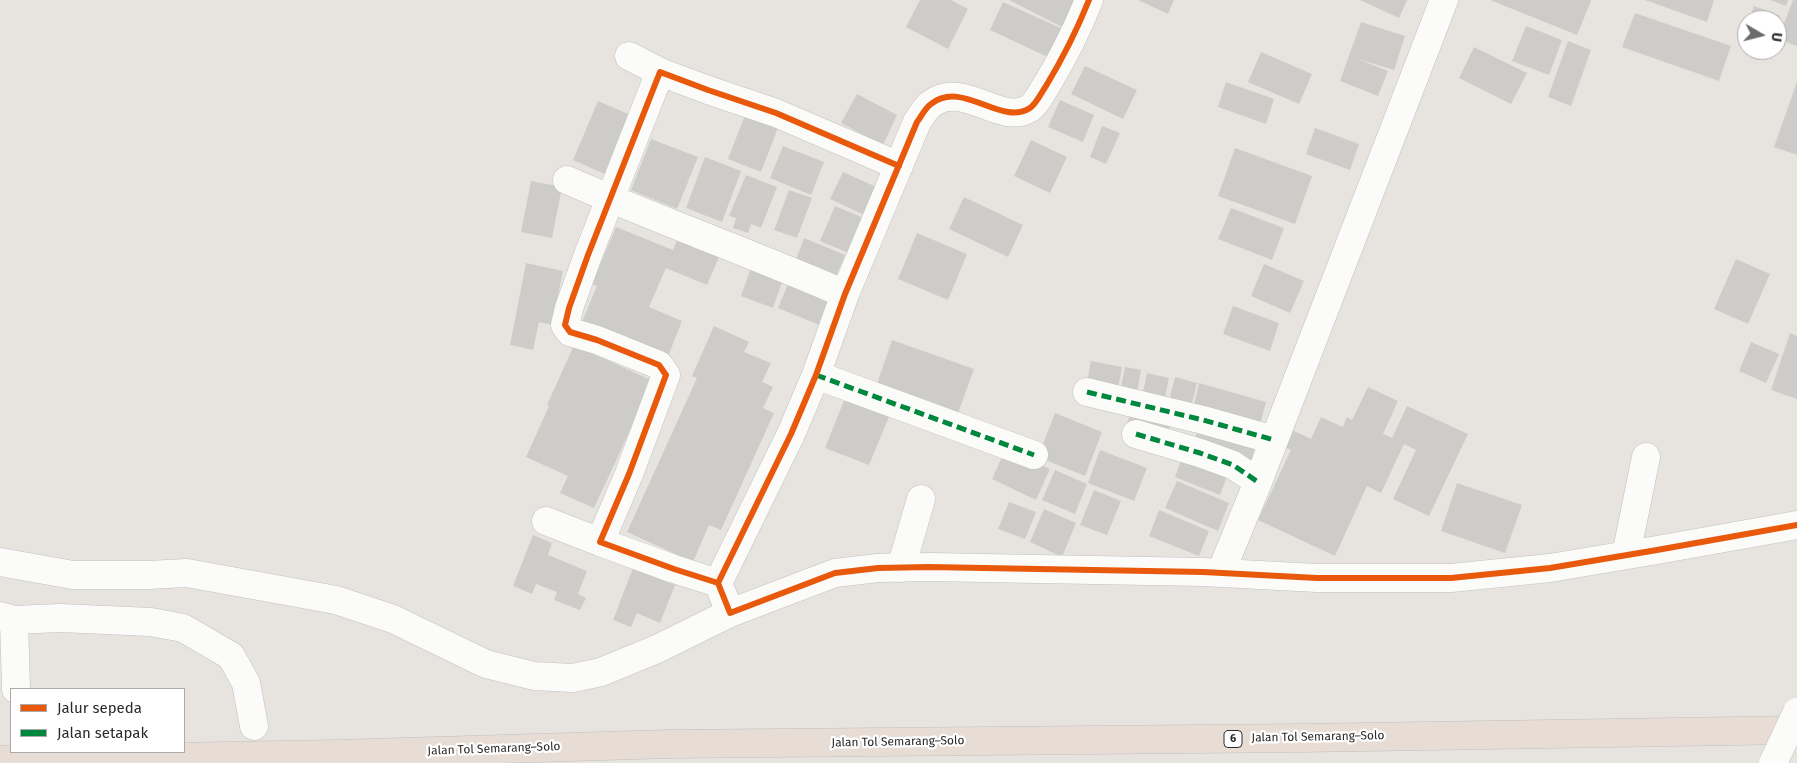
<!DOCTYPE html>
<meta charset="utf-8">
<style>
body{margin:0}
#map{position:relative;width:1797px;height:763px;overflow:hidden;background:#e7e4e0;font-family:"Fira Sans",sans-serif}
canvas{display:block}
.legend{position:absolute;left:10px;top:688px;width:175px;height:65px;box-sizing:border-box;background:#fff;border:1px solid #aaa;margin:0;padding:6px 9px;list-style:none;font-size:15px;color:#2a2a2a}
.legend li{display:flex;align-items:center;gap:10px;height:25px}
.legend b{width:25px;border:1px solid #aaa}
.north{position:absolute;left:1737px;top:10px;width:50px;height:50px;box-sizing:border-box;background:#fff;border:1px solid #aaa;border-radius:50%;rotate:98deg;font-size:14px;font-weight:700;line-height:20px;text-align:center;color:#2a2a2a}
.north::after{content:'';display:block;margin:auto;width:18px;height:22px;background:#6c6b6a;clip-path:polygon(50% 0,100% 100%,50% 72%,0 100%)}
</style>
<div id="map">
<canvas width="1797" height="763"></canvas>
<ul class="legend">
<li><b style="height:6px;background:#e8590c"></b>Jalur sepeda</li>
<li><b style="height:6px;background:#00873e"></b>Jalan setapak</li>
</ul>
<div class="north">U</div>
</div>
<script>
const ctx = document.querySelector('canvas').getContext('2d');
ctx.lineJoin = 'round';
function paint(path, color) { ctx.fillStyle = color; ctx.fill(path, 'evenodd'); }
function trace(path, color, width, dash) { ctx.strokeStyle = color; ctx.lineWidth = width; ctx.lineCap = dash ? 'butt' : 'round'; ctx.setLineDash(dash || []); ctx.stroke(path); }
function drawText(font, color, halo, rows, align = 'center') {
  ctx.font = font + ' "Fira Sans",sans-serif'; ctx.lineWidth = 4.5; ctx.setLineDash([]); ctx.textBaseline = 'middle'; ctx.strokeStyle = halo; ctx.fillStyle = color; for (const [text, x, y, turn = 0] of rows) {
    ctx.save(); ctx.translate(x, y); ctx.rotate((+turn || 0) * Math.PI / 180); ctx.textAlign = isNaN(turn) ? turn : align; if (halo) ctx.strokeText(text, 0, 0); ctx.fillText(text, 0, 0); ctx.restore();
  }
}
const building = new Path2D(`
 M920 0H951L968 9 948 49 906 27Z
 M1009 0H1073L1079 3 1066 29Z
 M1138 0H1174L1168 14Z
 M1360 0H1407L1399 18Z
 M1490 0H1590L1591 1 1577 35Z
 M1645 0H1714L1707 22Z
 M1770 0H1788L1786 6Z
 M1793 0H1797V46L1778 39Z
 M1003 2 1065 30 1052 59 990 30Z
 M1754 6 1780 16 1777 24V20H1749Z
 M1635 13 1731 46 1719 81 1622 47Z
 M1361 22 1405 36 1394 70 1355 58 1388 71 1378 96 1340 81Z
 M1747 25V47L1739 43Z
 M1526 26 1562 40 1549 75 1512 61Z
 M1568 41 1591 50 1571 106 1548 97Z
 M1474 47 1527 73 1511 104 1459 78Z
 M1261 52 1312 74 1299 104 1248 82Z
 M1085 66 1137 90 1123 119 1071 94Z
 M1226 82 1274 99 1266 124 1218 107Z
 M1797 82V155L1774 147Z
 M857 94 897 115 883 145 841 123Z
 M1060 100 1094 115 1083 142 1048 127Z
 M598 101 633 116 607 175 573 160Z
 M745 115 778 128 761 172 728 159Z
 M1102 126 1120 133 1106 164 1090 157Z
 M1315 128 1359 144 1350 170 1306 154Z
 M651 139 698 157 677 209 631 190Z
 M1031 140 1067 157 1050 193 1014 176Z
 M783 146 824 162 811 195 770 178Z
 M1235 148 1312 176 1295 224 1218 196Z
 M705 157 741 171 722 222 686 208Z
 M843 172 881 189 869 217 830 199Z
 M746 175 777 187 761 228 751 224 748 233 733 228 736 218 729 216Z
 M531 181 562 187 552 238 521 232Z
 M789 190 812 198 797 238 774 230Z
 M964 197 1023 225 1008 257 949 229Z
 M835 206 866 219 851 254 820 241Z
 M1231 208 1284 228 1272 260 1218 239Z
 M616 227 673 250 677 240 719 257 707 285 666 268 649 307 682 321 667 359 581 324 597 286 592 284Z
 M917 233 967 254 948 300 898 279Z
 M804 238 845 255 834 281 794 265Z
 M754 259 786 271 773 308 741 296Z
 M1736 259 1770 274 1748 324 1714 309Z
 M526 263 563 271 552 325 539 322 533 350 510 345Z
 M1264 264 1304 281 1290 313 1251 296Z
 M791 277 841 298 829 329 778 308Z
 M1233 306 1279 323 1270 351 1223 334Z
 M714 326 749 342 744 352 771 363 762 382 773 387 763 408 774 413 721 530 709 525 693 562 627 532 697 378 692 376Z
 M1790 333 1797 336V399L1771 390Z
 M892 340 974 369 957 416 876 387Z
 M1751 342 1779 354 1766 383 1739 371Z
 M574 345 653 381 594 508 560 493 568 476 526 457 549 406 547 405Z
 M1091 361 1122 367 1117 394 1086 388Z
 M1125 367 1141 370 1136 400 1119 397Z
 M1147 373 1169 378 1163 407 1141 402Z
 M1175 377 1197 383 1189 415 1167 409Z
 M1199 383 1266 402 1258 432 1192 413Z
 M1368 387 1398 401 1383 434 1392 438 1407 406 1468 434 1429 516 1393 499 1416 450 1404 444 1381 493 1367 486 1335 556 1258 520 1291 450 1280 445 1288 428 1311 439 1321 417 1343 427 1347 417 1352 420Z
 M847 393 891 412 869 465 825 448Z
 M1131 409 1171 421 1168 437 1127 426Z
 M1055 413 1102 432 1085 476 1038 457Z
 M1200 423 1257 440 1250 465 1192 448Z
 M1006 448 1050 469 1036 500 992 479Z
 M1100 450 1147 468 1134 501 1088 483Z
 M1185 450 1230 468 1220 495 1175 477Z
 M1055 470 1087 484 1075 514 1042 500Z
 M1177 481 1229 503 1218 531 1165 508Z
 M1457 483 1522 505 1505 553 1441 531Z
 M1094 490 1121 501 1107 535 1080 525Z
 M1009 502 1036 512 1025 539 998 529Z
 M1044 509 1076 523 1062 557 1030 542Z
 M1159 510 1209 531 1199 556 1149 536Z
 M533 535 552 543 548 555 587 571 578 594 586 598 580 610 554 600 557 592 536 584 532 594 513 586Z
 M633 568 675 585 660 623 637 613 631 627 613 620Z`);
const minor = new Path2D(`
 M629 56 660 72
 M567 180C658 220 753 254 845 294
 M816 375 1034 455
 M1087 392 1203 420 1274 440
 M1136 434 1200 453 1233 465 1258 482
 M546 521 600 542
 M1626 555 1646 457
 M0 562 73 575H148L187 573 336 600 393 619 486 664 534 676 573 678 601 672 657 649 730 613 835 573 878 568 929 567 1203 572 1317 578H1451L1550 568 1657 550 1797 525
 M901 568 921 499
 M1221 572 1258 482 1444 0
 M718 583 674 569 600 542 629 474 666 375 659 365 597 340 570 332 565 325 569 308 588 255 660 72 708 90 776 113 899 166
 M725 600 718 583 791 434 816 375 845 294 917 122C921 117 925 108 931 104 963 79 1001 127 1030 108 1037 103 1041 93 1046 86 1063 58 1077 30 1089 0
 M0 616 14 620 60 618 151 622 183 628 231 656 246 683 254 726
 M14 620 16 689`);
const highway = new Path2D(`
 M669 744 1302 738 1797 730`);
const minorBridge = new Path2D(`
 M1773 763 1797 712`);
const highwayBridge = new Path2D(`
 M0 760 337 754 669 744`);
const quiet = new Path2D(`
 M816 375 1034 455
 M1087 392 1203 420 1274 440
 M1136 434 1200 453 1233 465 1258 482`);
const cycleway = new Path2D(`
 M1089 0C1077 30 1063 58 1046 86 1041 93 1037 103 1030 108 1001 127 963 79 931 104 925 108 921 117 917 122L845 294 816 375 791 434 718 583 730 613 835 573 878 568 929 567 1203 572 1317 578H1451L1550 568 1657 550 1797 525
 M718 583 674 569 600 542 629 474 666 375 659 365 597 340 570 332 565 325 569 308 588 255 660 72 708 90 776 113 899 166`);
const shields = [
 [1233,739,18]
];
const shieldNames = [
 ["6",1233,739]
];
const streetNames = [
 ["Jalan Tol Semarang–Solo",1318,737,-1],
 ["Jalan Tol Semarang–Solo",898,742,-1],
 ["Jalan Tol Semarang–Solo",494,749,-2]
];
paint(building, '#ceccc9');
trace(minor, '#c1c0c0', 29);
trace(highway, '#bfbfbd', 29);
trace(minor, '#fbfbfa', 28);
trace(highway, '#e7ddd5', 28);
trace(minorBridge, '#c1c0c0', 29, []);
trace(highwayBridge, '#bfbfbd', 29, []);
trace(minorBridge, '#fbfbfa', 28);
trace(highwayBridge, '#e7ddd5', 28);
trace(quiet, '#00873e', 5, [10, 5]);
trace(cycleway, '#e8590c', 6);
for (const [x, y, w] of shields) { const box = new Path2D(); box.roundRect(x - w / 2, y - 8.5, w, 17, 4); ctx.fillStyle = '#fff'; ctx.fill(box); trace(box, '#2a2a2a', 1); }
drawText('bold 11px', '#2a2a2a', null, shieldNames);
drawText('12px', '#2a2a2a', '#fff', streetNames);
</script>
